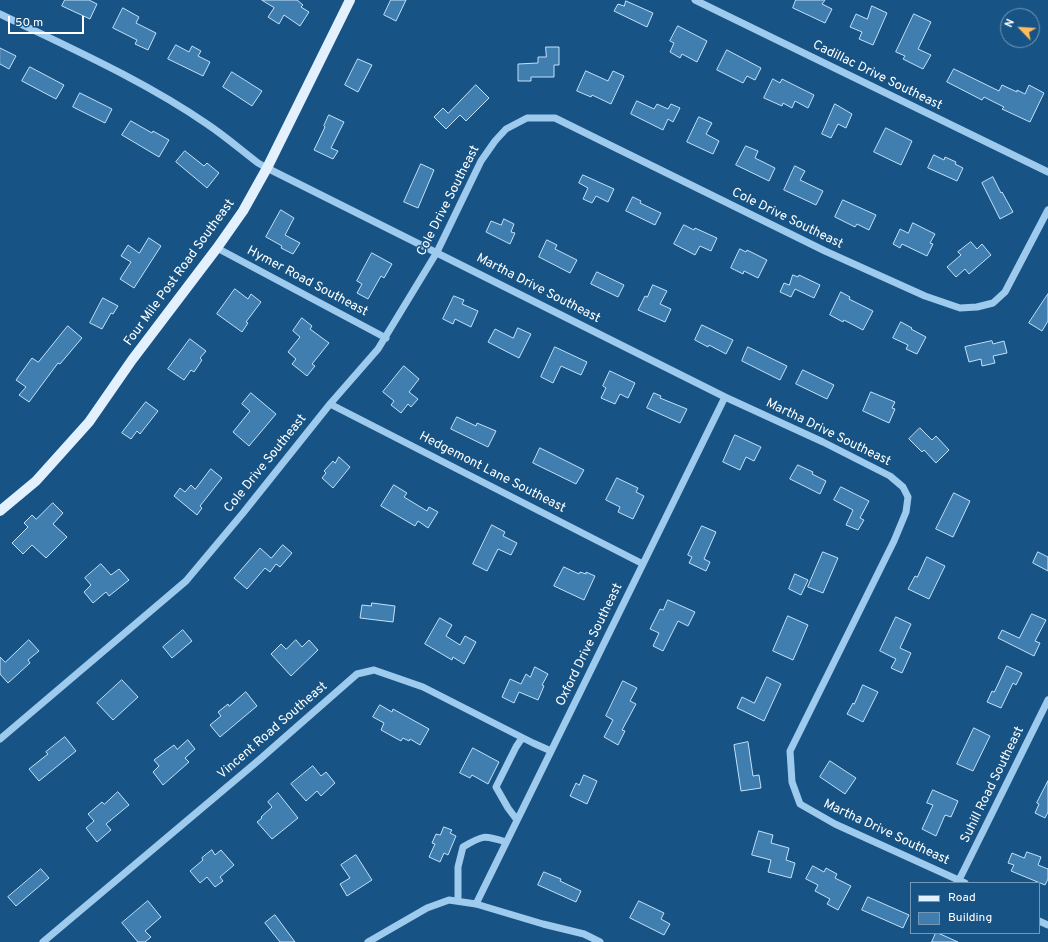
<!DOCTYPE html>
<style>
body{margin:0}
#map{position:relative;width:1048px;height:942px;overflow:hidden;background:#175485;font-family:Overpass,sans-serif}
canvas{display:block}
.legend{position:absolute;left:910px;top:882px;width:130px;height:52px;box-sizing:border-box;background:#175485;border:1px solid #7498b6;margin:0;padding:5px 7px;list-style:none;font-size:12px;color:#fff}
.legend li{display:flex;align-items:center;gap:8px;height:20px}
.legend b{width:20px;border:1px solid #7498b6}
.north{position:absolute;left:1000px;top:8px;width:40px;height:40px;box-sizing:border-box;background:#175485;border:1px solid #7498b6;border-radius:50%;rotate:295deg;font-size:11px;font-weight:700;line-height:16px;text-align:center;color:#fff}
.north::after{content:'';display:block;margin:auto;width:14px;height:18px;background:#ffbc59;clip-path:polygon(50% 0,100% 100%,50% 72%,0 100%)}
.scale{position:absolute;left:8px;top:16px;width:76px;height:18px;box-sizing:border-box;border:2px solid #fff;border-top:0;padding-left:5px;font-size:12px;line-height:14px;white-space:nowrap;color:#fff;-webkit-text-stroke:3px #175485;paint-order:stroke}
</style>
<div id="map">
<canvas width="1048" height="942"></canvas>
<ul class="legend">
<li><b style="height:5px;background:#e3f1ff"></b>Road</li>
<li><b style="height:11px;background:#407eaf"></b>Building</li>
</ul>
<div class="north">N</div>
<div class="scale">50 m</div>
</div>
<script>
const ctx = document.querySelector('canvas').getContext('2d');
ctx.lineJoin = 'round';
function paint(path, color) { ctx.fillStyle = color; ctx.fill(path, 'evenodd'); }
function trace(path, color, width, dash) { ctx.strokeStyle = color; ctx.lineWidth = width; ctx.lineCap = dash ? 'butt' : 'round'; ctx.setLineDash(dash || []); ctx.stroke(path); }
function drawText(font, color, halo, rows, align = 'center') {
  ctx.font = font + ' Overpass,sans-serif'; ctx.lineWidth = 3; ctx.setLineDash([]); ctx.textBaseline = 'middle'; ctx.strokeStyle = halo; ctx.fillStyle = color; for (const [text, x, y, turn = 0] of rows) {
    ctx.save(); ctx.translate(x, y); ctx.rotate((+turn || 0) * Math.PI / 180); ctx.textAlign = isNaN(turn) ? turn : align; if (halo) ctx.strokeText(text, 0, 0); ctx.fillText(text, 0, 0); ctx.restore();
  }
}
const building = new Path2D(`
 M65 0H89L97 4 90 19 62 6Z
 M262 0H297L303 5 301 7 309 12 300 26 284 15 279 24 268 17 274 8Z
 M391 0H406L396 21 384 15Z
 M796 0H825L822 4 832 9 825 23 793 8Z
 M626 1 653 13 647 27 614 11 618 4 624 6Z
 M872 6 887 13 873 45 859 39 862 32 850 27 856 14 867 19Z
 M123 8 139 17 136 23 156 33 148 50 135 44 137 40 113 28Z
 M914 14 931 22 918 49 931 55 923 69 903 59 905 56 896 52Z
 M678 26 707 41 697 62 682 54 680 58 670 52 674 43 670 41Z
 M176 45 189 52 192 46 201 51 198 56 210 62 203 76 168 59Z
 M546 47H559V65H554V77H531V81H518V64L538 63V57H546Z
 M0 48 16 56 9 69 0 64Z
 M727 50 761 68 755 80 747 76 743 83 717 70Z
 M358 59 372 65 358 92 345 85Z
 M30 67 64 85 56 99 22 81Z
 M954 69 999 91 1002 85 1017 92V90L1025 94 1029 85 1044 93 1030 122 1002 109 1004 107 984 97 982 100 947 82Z
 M586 71 608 81 613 71 624 76 611 104 592 95 591 97 577 91Z
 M232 72 262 91 252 106 223 87Z
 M773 79 780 83 782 79 814 95 808 108 795 101 792 108 783 103 782 106 764 98Z
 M476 85 489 98 466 121 460 115 446 129 434 117 443 108 448 113Z
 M80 93 112 109 105 123 73 107Z
 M637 101 654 109 657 104 668 109 671 104 680 108 673 122 668 119 663 130 631 114Z
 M835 104 852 114 846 128 838 124 831 138 822 134Z
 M329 115 344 122 331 148 338 151 333 159 314 150 325 127 324 126Z
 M699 117 712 123 706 134 719 141 713 154 687 142Z
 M131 121 152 133 153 131 169 140 159 157 122 135Z
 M886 128 912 141 901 165 874 152Z
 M746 146 758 151 755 158 775 168 769 181 736 165Z
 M185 151 204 166 207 163 219 173 207 188 176 162Z
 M934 155 944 160 945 157 956 162 955 164 963 168 957 181 928 168Z
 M421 164 434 170 418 208 404 202Z
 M795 166 805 171 800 180 823 191 816 205 784 190Z
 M583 175 614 189 608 202 596 196 592 203 583 199 588 188 579 183Z
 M993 177 1001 193 1002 192 1013 212 1000 219 982 183Z
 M633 197 641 201 640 203 661 213 655 225 626 211Z
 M843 200 876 215 869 230 857 224 855 227 835 217Z
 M281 210 294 218 285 235 300 243 293 254 281 248 282 246 266 237Z
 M504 219 514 224 511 232 515 233 510 244 486 232 491 221 501 225Z
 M913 223 935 234 930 243 933 244 927 256 902 244 900 248 893 244 900 229 908 233Z
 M684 225 694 230 695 228 717 238 711 251 700 246 695 255 674 244Z
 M149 238 161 246 134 288 120 279 131 262 121 256 128 245 139 253Z
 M547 240 557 245 555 249 577 260 570 273 539 257Z
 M971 242 977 249 982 244 991 255 969 274 965 269 956 277 947 267 961 255 958 252Z
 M740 249 746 252 747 250 767 260 758 278 744 271 743 274 731 268Z
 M372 253 392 264 384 278 381 276 368 299 357 293 362 284 357 281Z
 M597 272 624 285 618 297 591 284Z
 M793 275 798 277 799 275 820 285 814 298 795 289 791 297 780 292 784 283 789 285Z
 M653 285 667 291 660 304 671 309 665 322 638 310 645 296 647 297Z
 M235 289 248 299 251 294 261 302 246 322 248 323 242 332 217 314Z
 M841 292 850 297 849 299 873 311 863 330 844 320 843 322 830 315Z
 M1048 294V321L1042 331 1029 323Z
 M454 296 464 300 462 304 478 311 471 327 455 319 453 324 443 319Z
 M103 298 118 306 113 314 111 313 102 329 90 323Z
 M302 318 312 326 310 329 329 343 312 364 315 366 307 376 292 364 296 359 288 352 300 337 293 331Z
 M901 322 912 328 911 329 926 337 917 354 906 349 908 345 893 338Z
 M702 325 733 340 726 354 709 345 708 347 695 340Z
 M68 326 82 338 60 364 58 363 29 402 19 395 26 387 16 380 32 358 38 362Z
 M518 328 531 334 519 358 488 342 495 329 513 338Z
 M190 339 206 351 200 358 202 360 194 372 191 370 184 380 168 369Z
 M992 341 993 344 1004 341 1007 353 993 356 995 363 982 366 981 359 969 362 965 347Z
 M555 347 587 362 581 375 561 366 553 383 541 377Z
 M748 347 787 366 780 380 742 361Z
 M404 366 419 379 409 392 418 399 411 407 408 404 401 413 391 405 394 401 383 392Z
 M803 370 834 385 827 399 796 384Z
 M610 371 635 383 628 398 620 394 615 404 601 398 606 388 603 386Z
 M871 392 895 402 892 408 895 409 889 423 863 411Z
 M251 393 276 414 249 446 233 432 250 411 242 404Z
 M654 393 661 396 660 398 687 409 680 423 647 408Z
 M146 402 158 411 140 434 137 431 131 439 122 433Z
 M457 417 476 426 477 423 496 431 488 447 451 429Z
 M920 428 932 440 936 436 949 450 936 463 924 450 922 452 909 439Z
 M735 435 761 447 754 461 746 457 740 470 723 462Z
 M540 448 584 470 576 484 533 463Z
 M339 457 350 467 333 488 322 478 326 473 324 471 333 461 335 463Z
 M798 465 813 472 812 474 826 481 820 494 790 479Z
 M211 469 222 478 200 506 202 508 197 515 174 496 180 488 185 492 191 485 195 489Z
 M617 478 638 488 636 492 644 496 633 519 618 512 620 507 606 500Z
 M394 485 407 493 404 497 427 511 429 507 438 512 428 528 418 521 415 526 381 506Z
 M841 487 869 501 860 518 864 520 858 530 846 525 853 510 834 500Z
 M954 493 970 501 953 537 936 529Z
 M53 503 63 513 53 524 67 537 46 558 32 545 23 554 12 543 28 527 24 523 32 515 36 519Z
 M492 525 505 532 503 536 517 543 511 555 498 549 487 571 473 564Z
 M702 526 716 532 704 559 710 562 706 571 689 563 692 557 688 555Z
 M283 545 292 553 280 567 276 564 270 572 265 568 247 589 234 578 260 548 271 558Z
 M823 552 838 558 823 593 808 587Z
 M1038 552 1048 557V571L1033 563Z
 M927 557 945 566 929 599 908 589 915 576 917 577Z
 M101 564 111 575 119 569 129 580 109 596 106 592 93 603 84 592 91 585 85 578Z
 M564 567 579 574 580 572 586 574V572L595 576 584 600 554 586Z
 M795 574 808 580 801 595 789 589Z
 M668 600 695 612 688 626 678 621 663 651 653 646 659 633 650 629 660 609 663 610Z
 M372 603 395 606 393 622 360 618 362 605 371 606Z
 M1032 614 1046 620 1035 641 1040 643 1034 656 998 638 1002 630 1019 638Z
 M788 616 808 625 793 660 773 651Z
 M896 617 911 624 900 648 911 653 902 673 891 668 896 659 880 651Z
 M440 618 452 625 446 636 460 645 465 636 476 642 464 664 453 657 452 660 425 644Z
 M183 630 192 641 172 658 163 647Z
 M29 640 39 651 28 660 30 663 8 683 0 674V657L5 662Z
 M296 640 302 647 309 640 318 650 291 676 271 654 281 644 286 649Z
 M1007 666 1022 673 1016 685 1013 683 1001 708 987 702 992 691 994 692Z
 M535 667 548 674 542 685 544 686 538 700 519 692 514 703 502 697 510 679 521 684 526 674 530 677Z
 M767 677 781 684 764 721 737 708 742 697 754 703Z
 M122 680 138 697 113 720 97 703Z
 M623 681 637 688 630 701 636 704 622 730 625 731 618 745 604 737 613 720 606 716Z
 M863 685 878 692 863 722 847 714 853 703 854 704Z
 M246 692 257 706 220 737 210 725 221 716 218 712 228 704 229 706Z
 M380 705 392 712 393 709 429 729 420 745 410 739 409 741 403 738 401 741 381 730 384 723 373 717Z
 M974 728 990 736 973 771 957 764Z
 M65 737 76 751 39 781 29 769 48 754 46 752Z
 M188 740 195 749 185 758 189 762 163 785 153 772 159 766 154 760 174 745 177 749Z
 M748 742 753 776 759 775 761 788 741 791 734 745Z
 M473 748 499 762 488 784 472 775 470 778 460 773Z
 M830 761 856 778 845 794 820 777Z
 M313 766 321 776 326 772 335 783 321 796 317 791 306 801 291 784Z
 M584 775 597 781 587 804 570 796 576 783 579 785Z
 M1048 781V812L1045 818 1035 813 1039 804 1037 803Z
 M933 790 958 801 951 817 945 815 936 836 922 829 933 805 927 803Z
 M118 792 129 805 106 824 111 830 97 842 86 828 94 821 88 814 102 802 104 804Z
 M278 793 298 818 272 839 257 822 262 818 261 817 272 807 268 802Z
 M444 827 452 830 450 833 456 836 448 855 444 853 440 862 429 857 435 844 432 843 436 834 440 835Z
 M759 831 773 835 771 843 789 848 786 860 795 863 791 878 768 872 771 860 752 855Z
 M212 850 215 855 221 850 234 865 220 877 223 881 215 887 207 877 200 883 190 871 203 860 202 858Z
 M1027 852 1041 857 1038 865 1048 869V879L1045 885 1011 871 1014 865 1008 863 1012 853 1024 858Z
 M356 855 372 880 347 896 340 884 350 878 341 865Z
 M813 866 824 872 826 868 837 874 835 878 851 886 838 910 827 904 830 899 815 891 818 885 806 879Z
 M41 869 49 878 16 906 8 897Z
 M544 872 561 879 560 881 581 891 576 902 538 885Z
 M868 897 909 915 903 928 862 910Z
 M148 901 161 917 145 931 151 937 145 942H138L122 923Z
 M639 901 664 913 661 919 670 924 664 935 630 918Z
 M275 915 295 942H280L265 923Z
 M936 933H938L958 942H932Z`);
const minor = new Path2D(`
 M695 0 1048 172
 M0 14C70 48 143 80 207 124 225 136 241 150 258 163L267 168 725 397 823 442 890 476 903 487 908 497 906 512 894 541 790 751 792 782 800 804 835 824 965 883
 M217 248 386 338
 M330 404 643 564
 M0 739 186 581 243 513 330 404 378 349 437 252 481 161 495 141 506 129 527 118H555L825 251 925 296 960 308 977 307 993 303 1005 292 1048 210
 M517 820 508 808 496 787 516 747 522 738
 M959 880 1048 700
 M458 901V867L463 847C483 835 484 835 506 842
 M476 904 725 397
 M1039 921 1048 925
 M43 942 259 760 357 674 374 670 423 687 533 743 551 751
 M368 942 427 908 449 900 476 904 543 924 584 934 600 942`);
const major = new Path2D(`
 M0 511 36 481 89 422 132 360 217 248 243 211 267 168 350 0`);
const streetNames = [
 ["Cadillac Drive Southeast",877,76,26],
 ["Cole Drive Southeast",449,201,-63],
 ["Cole Drive Southeast",787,219,26],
 ["Four Mile Post Road Southeast",180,273,-54],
 ["Hymer Road Southeast",307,282,28],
 ["Martha Drive Southeast",538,289,27],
 ["Martha Drive Southeast",828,433,26],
 ["Cole Drive Southeast",266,464,-51],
 ["Hedgemont Lane Southeast",492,473,27],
 ["Oxford Drive Southeast",590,645,-64],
 ["Vincent Road Southeast",273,731,-41],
 ["Suhill Road Southeast",993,785,-64],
 ["Martha Drive Southeast",886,833,25]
];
paint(building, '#407eaf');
trace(building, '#c2e1f9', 1);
trace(minor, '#9dcaed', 7);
trace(major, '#e3f1ff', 10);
drawText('13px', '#fff', '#175485', streetNames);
</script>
